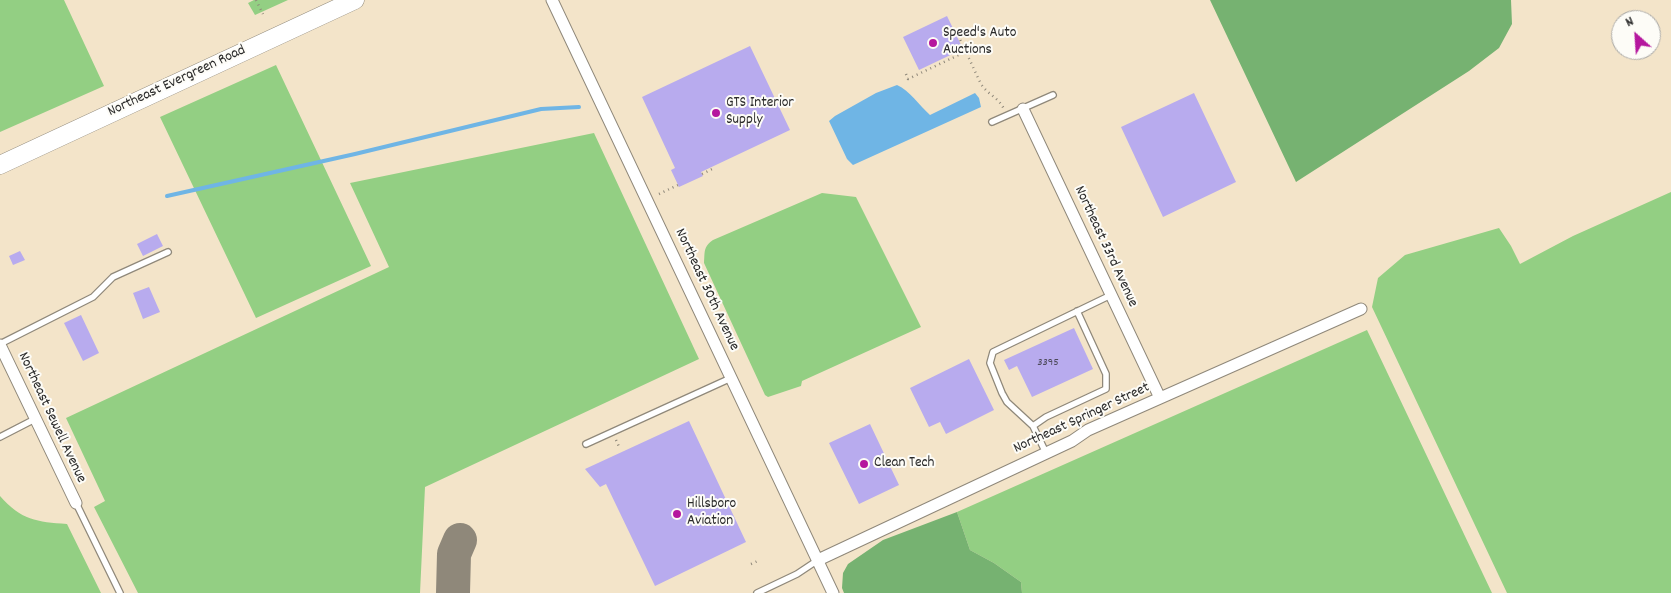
<!DOCTYPE html>
<style>
body{margin:0}
#map{position:relative;width:1671px;height:593px;overflow:hidden;background:#f3e4c9;font-family:Dekko,sans-serif}
canvas{display:block}
.north{position:absolute;left:1611px;top:10px;width:50px;height:50px;box-sizing:border-box;background:#fdfcf7;border:1px solid #a9a8a5;border-radius:50%;rotate:334deg;font-size:14px;font-weight:700;line-height:20px;text-align:center;color:#2b2b2b}
.north::after{content:'';display:block;margin:auto;width:18px;height:22px;background:#b5179e;clip-path:polygon(50% 0,100% 100%,50% 72%,0 100%)}
</style>
<div id="map">
<canvas width="1671" height="593"></canvas>
<div class="north">N</div>
</div>
<script>
const ctx = document.querySelector('canvas').getContext('2d');
ctx.lineJoin = 'round';
function paint(path, color) { ctx.fillStyle = color; ctx.fill(path, 'evenodd'); }
function trace(path, color, width, dash) { ctx.strokeStyle = color; ctx.lineWidth = width; ctx.lineCap = dash ? 'butt' : 'round'; ctx.setLineDash(dash || []); ctx.stroke(path); }
function drawText(font, color, halo, rows, align = 'center') {
  ctx.font = font + ' Dekko,sans-serif'; ctx.lineWidth = 4; ctx.setLineDash([]); ctx.textBaseline = 'middle'; ctx.strokeStyle = halo; ctx.fillStyle = color; for (const [text, x, y, turn = 0] of rows) {
    ctx.save(); ctx.translate(x, y); ctx.rotate((+turn || 0) * Math.PI / 180); ctx.textAlign = isNaN(turn) ? turn : align; if (halo) ctx.strokeText(text, 0, 0); ctx.fillText(text, 0, 0); ctx.restore();
  }
}
const green = new Path2D(`
 M0 0H64L104 86 0 132Z
 M254 0H288L255 15 248 3Z
 M276 65 371 266 256 318 160 117Z
 M594 133 699 359 425 487 420 593H138L94 507 105 501 66 418 389 267 350 183Z
 M1671 192V593H1507L1372 307 1378 278 1405 255 1499 228 1511 246 1520 264 1573 236Z
 M822 193 856 197 921 327 802 381 801 386 768 397 765 395 704 263C705 252 703 247 713 240Z
 M1367 330 1492 593H1022L1021 582 994 563 970 550 957 512Z
 M0 496C21 520 37 522 67 524L101 593H0Z`);
const forest = new Path2D(`
 M1210 0H1511L1512 24 1499 48 1469 71 1296 182Z
 M957 512 970 550 994 563 1021 582 1022 593H844L842 588 843 573 848 564 883 540Z`);
const water = new Path2D(`
 M897 85C910 91 919 105 930 115L975 93 979 98 981 107 853 165 847 159 829 121 835 116 876 93Z`);
const stream = new Path2D(`
 M167 196 355 154 541 109 579 107`);
const taxiway = new Path2D(`
 M453 593 454 554 460 540`);
const building = new Path2D(`
 M947 16 963 49 919 70 903 37Z
 M750 46 790 130 701 172 703 176 679 187 671 170 675 168 642 97Z
 M1194 93 1236 182 1163 217 1121 127Z
 M157 234 163 246 143 256 137 244Z
 M20 251 25 260 13 265 9 256Z
 M149 287 160 312 143 319 133 293Z
 M81 315 99 353 83 361 64 323Z
 M1074 328 1093 369 1032 397 1017 366 1009 370 1004 360Z
 M969 359 994 410 946 434 940 422 929 427 910 388Z
 M689 421 746 542 655 586 606 484 600 487 585 469Z
 M870 424 899 485 859 504 829 443Z`);
const path = new Path2D(`
 M256 0 263 14
 M956 31 981 84C988 95 998 97 1004 109
 M906 74 908 79 965 52
 M702 174 714 168
 M659 194 678 185
 M616 440 620 449
 M751 564 760 560`);
const service = new Path2D(`
 M992 122 1053 95
 M0 344 93 297 113 277 168 252
 M1033 426 1046 417 1106 389V374L1077 311
 M0 437 35 419
 M586 444 731 378
 M1046 453 1033 426 1007 402 1002 393 990 363 993 352 1111 295
 M76 503 120 593
 M757 593 797 574 818 560`);
const minor = new Path2D(`
 M552 0 833 593
 M1023 109 1160 398
 M0 345 76 503
 M818 560 1072 441 1088 430 1361 309`);
const primary = new Path2D(`
 M0 165 355 0`);
const markers = [
 [933,43,5,"#b5179e"],
 [716,113,5,"#b5179e"],
 [864,464,5,"#b5179e"],
 [677,514,5,"#b5179e"]
];
const numberNames = [
 ["3395",1048,363]
];
const poiNames = [
 ["Speed's Auto",943,34],
 ["Auctions",943,51],
 ["GTS Interior",726,104],
 ["Supply",726,121],
 ["Clean Tech",874,464],
 ["Hillsboro",687,505],
 ["Aviation",687,522]
];
const streetNames = [
 ["Northeast Evergreen Road",177,82,-25],
 ["Northeast 33rd Avenue",1105,247,65],
 ["Northeast 30th Avenue",706,290,65],
 ["Northeast Sewell Avenue",51,418,65],
 ["Northeast Springer Street",1082,419,-25]
];
paint(green, '#93cf83');
paint(forest, '#76b271');
paint(water, '#6fb5e5');
trace(stream, '#6fb5e5', 4);
trace(taxiway, '#8f887a', 34);
paint(building, '#b8abee');
trace(service, '#8f887a', 8);
trace(minor, '#8f887a', 13);
trace(primary, '#8f887a', 19);
trace(path, '#8f887a', 2.5, [1, 4]);
trace(service, '#fff', 5.5);
trace(minor, '#fff', 11);
trace(primary, '#fff', 18);
for (const [x, y, r, color] of markers) { const dot = new Path2D(); dot.arc(x, y, r, 0, 2 * Math.PI); ctx.fillStyle = color; ctx.fill(dot); trace(dot, '#fdfcf7', 2); }
drawText('12px', '#4e4b5c', null, numberNames);
drawText('15px', '#2b2b2b', '#fdfcf7', poiNames, 'left');
drawText('15px', '#2b2b2b', '#fdfcf7', streetNames);
</script>
